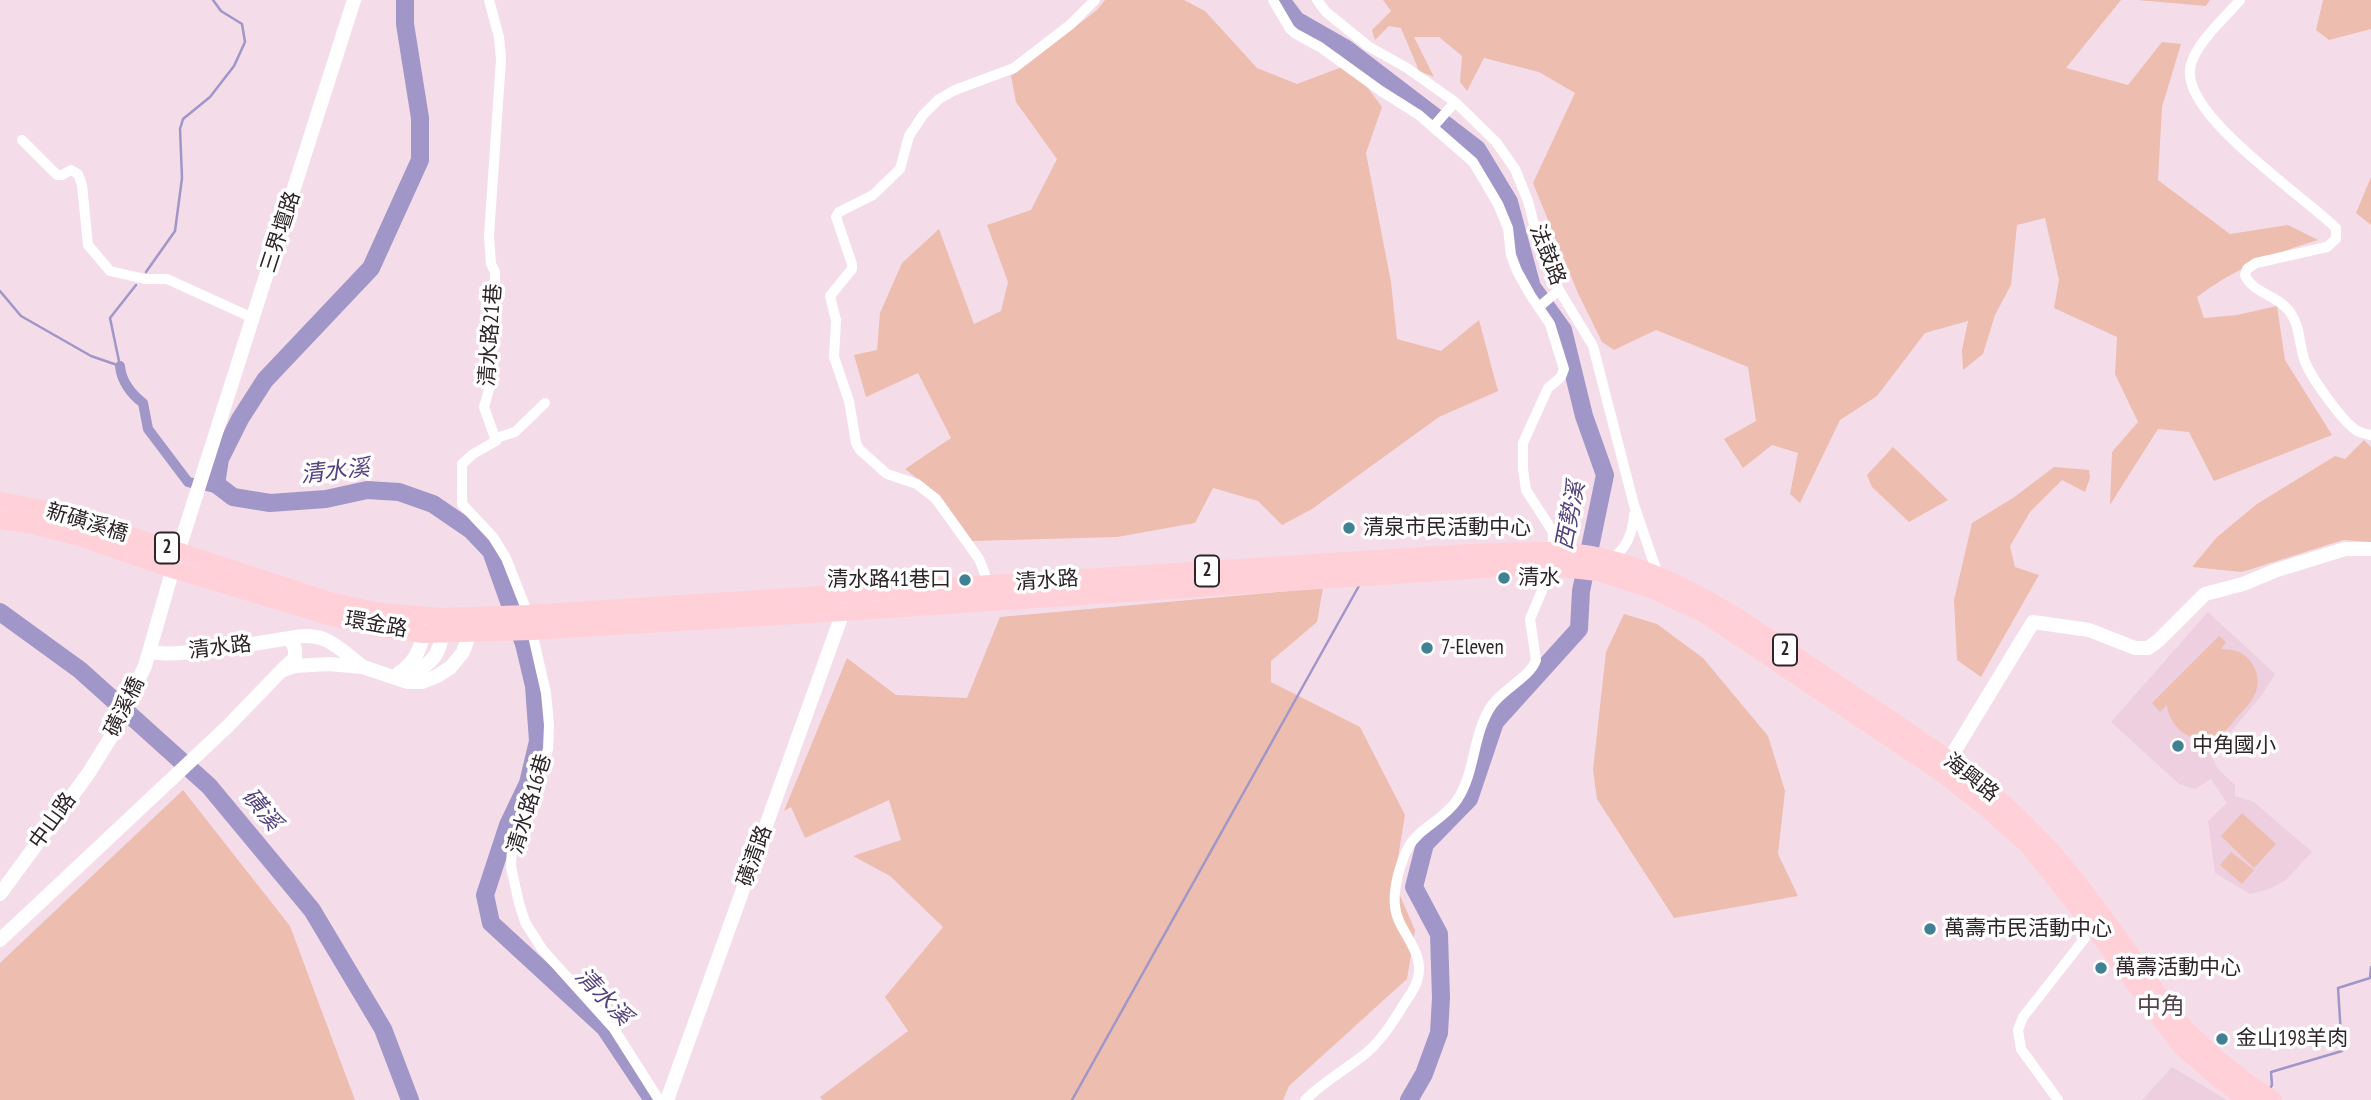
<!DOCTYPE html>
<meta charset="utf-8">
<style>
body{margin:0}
canvas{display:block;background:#f4dde9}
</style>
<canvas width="2371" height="1100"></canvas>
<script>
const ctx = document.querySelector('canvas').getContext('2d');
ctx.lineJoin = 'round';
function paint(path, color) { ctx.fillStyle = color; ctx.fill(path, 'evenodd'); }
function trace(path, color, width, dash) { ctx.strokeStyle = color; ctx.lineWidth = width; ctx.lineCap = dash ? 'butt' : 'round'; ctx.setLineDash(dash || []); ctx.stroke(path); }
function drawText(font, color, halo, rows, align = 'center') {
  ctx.font = font + ' "PT Sans Narrow","Noto Sans TC",sans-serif'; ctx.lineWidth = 7; ctx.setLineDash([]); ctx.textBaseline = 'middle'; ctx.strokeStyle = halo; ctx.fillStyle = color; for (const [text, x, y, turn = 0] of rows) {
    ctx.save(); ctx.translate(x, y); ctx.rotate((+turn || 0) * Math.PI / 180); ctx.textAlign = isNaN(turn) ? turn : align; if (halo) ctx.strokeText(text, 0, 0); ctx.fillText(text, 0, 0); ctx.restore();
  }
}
const built = new Path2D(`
 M2208 612 2275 674 2262 695 2211 755 2218 769 2235 785V796L2254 802 2312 852 2286 880 2269 889 2250 894 2215 873 2208 821 2227 803 2211 779 2195 789 2179 784 2111 722Z
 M2172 1067 2227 1100H2142Z`);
const green = new Path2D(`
 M1105 0H1184L1205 11 1257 68 1297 84 1350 64 1382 107 1366 153 1391 282 1397 339 1441 351 1479 320 1498 391 1439 417 1312 509 1282 525 1258 501 1213 488 1195 523 1117 537 972 541 940 496 905 469 951 438 918 373 866 397 854 355 877 350 880 313 902 263 939 229 974 324 1001 311 1008 282 987 225 1031 210 1057 159 1016 102 1011 76 1097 10Z
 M1383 0H2121L2066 68 2128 85 2162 42 2181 44 2162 107 2158 180 2230 234 2288 225 2318 240C2274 253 2234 269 2197 297L2204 318 2237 315 2277 306 2285 360 2332 435 2214 481 2189 432 2158 429 2110 505 2112 452 2138 422 2115 374 2117 337 2054 308 2059 280 2045 218 2017 225 2011 285 1995 315 1983 354 1963 370 1962 350 1968 321 1925 333 1877 396 1840 420 1800 503 1790 494 1798 453 1772 445 1743 468 1724 439 1756 421 1748 367 1656 330 1614 350 1602 342 1577 291 1533 183 1575 93 1539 72 1484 58 1467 91 1460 82 1462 56 1439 37H1414L1434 77 1419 71 1401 28 1389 26 1375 40 1372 30 1391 11Z
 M2137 0H2210L2206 6Z
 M2323 0H2371V29L2329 40 2316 30Z
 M2371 177V225L2356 213Z
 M2364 440 2371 447V542L2343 540 2242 572 2192 567 2217 537 2257 504 2335 456 2345 459Z
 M1893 447 1948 500 1909 522 1872 487 1867 475Z
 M2054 467 2089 470 2090 478 2085 492 2062 480 2030 512 2010 546 2015 567 2039 575 1981 677 1957 660 1954 600 1972 523 2013 498Z
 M1323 588 1317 622 1271 661V682L1360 727 1405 815 1394 882 1415 930 1407 979 1289 1086 1283 1100H823L820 1097 908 1031 885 997 943 927 890 876 853 856 901 840 889 800 805 838 791 807 784 811 847 658 896 695 967 698 1000 617Z
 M1624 614 1657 624 1703 658 1768 736 1785 791 1778 854 1798 896 1674 918 1597 799 1593 770 1606 652Z
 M2219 636 2226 642 2221 649C2235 649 2245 652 2253 665 2265 687 2252 702 2237 717 2233 722 2228 729 2222 733 2199 750 2170 731 2167 705L2160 712 2152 703Z
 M183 790 290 926 355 1100H0V963Z
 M2242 813 2276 844 2254 868 2221 836Z
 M2231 852 2254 870 2242 884 2220 865Z`);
const stream = new Path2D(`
 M146 272 175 231 182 178 180 129 183 119 210 97 234 66 245 42 242 24 221 11 213 0
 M0 291 21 316 91 356 120 366
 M120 366 110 318 136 285
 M2269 1090 2272 1085 2271 1072 2342 1051 2338 988 2370 978 2371 967
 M1072 1100 1360 584`);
const canal = new Path2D(`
 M120 366C121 381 132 395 143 403L148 429 188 482 221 489`);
const river = new Path2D(`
 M405 0V24L420 118V160L371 268 265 380 240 419 220 459 216 484 233 497 270 503 326 499 367 490 399 492 433 504 471 530 491 551 524 644 534 686 538 741 528 783 508 825 485 895 491 923 605 1028 653 1100
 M1281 0 1296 20 1345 48 1477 149 1509 202 1532 287 1563 330 1584 416 1605 475 1581 591 1579 629 1495 722 1469 799 1425 844 1414 887 1439 934 1441 998 1439 1033 1424 1074 1409 1100
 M0 612 80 670 209 786 312 910 383 1029 410 1100`);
const minor = new Path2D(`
 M489 0 499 37 501 59 489 236 491 264 495 272V284L492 298 490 386 484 407 496 441 473 454 462 464V504L493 537 506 558 528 614 546 693 549 725 548 749 528 811 512 847 511 867 519 903 525 922 542 949 614 1029 659 1100
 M1273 0 1290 29 1296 34 1320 47 1381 91 1419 115 1473 162 1498 204 1508 228 1511 255 1517 271 1531 296 1550 324 1564 369 1561 377 1548 388 1523 443V469L1526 490 1553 532 1552 567 1530 619 1536 660C1531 676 1502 690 1492 705 1472 734 1476 772 1457 800 1444 820 1418 828 1408 848 1400 863 1393 889 1395 906 1397 932 1427 951 1417 981 1415 989 1409 996 1404 1004 1393 1022 1381 1041 1365 1054 1345 1070 1323 1082 1305 1100
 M1317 0 1326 12 1368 46 1407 68 1455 102 1496 142 1515 169 1528 201 1541 252 1559 290 1593 346 1634 505 1656 569 1654 576
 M2240 0C2225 18 2193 45 2190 69 2184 117 2304 196 2336 228V239L2327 247 2256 263 2247 269 2245 275C2253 294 2277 294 2290 312 2300 326 2299 343 2304 359 2309 375 2342 421 2356 430 2360 433 2366 434 2371 435
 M1433 127 1455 102
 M22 140 57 175H62L71 170 78 174 82 185 88 245 110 271 145 279H167L253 318
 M1539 307 1559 290
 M496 438 515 432 545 403
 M1610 559C1626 551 1633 532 1634 515
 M986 590 985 574 979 559 936 499 917 484 887 474 860 450 856 443 849 401 834 357 836 320 830 296 852 269V264L836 217 839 212 873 195 900 169 909 136 923 115 939 99 955 90 1014 68 1071 24 1095 0
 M2058 1100 2021 1049 2018 1030 2023 1017 2096 924`);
const tertiary = new Path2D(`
 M290 638C325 630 336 646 362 666
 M150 651C170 660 263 642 290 638L295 649V658L282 670
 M399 673C416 662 422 646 425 626
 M396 676C426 670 443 659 442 625
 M1942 768 1949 760 2033 622 2089 630 2135 648H2148L2159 640 2205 594 2243 584 2277 570 2345 549H2371
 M0 894 88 774 111 737 145 666 176 558 354 0
 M0 940 228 726 281 671 295 666 329 664 363 667 408 682H422L437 676 451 667 463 652 470 633
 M667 1100 843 612`);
const primary = new Path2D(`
 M0 501 53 511 92 523 333 602 381 612 441 617 528 614 1469 553C1514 552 1558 547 1601 557 1692 578 1770 639 1846 690 1912 734 1980 776 2035 834 2088 888 2129 954 2173 1015 2202 1048 2236 1076 2273 1100
 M0 520 33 525 79 537 172 569 328 616 378 628 424 634 532 631 843 612 1529 566 1552 567 1598 572 1653 590 1703 613 1939 771 1986 808 2027 844 2093 927 2180 1045 2221 1081 2248 1100`);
const markers = [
 [1349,528,7,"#408194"],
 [1504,578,7,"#408194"],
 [965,580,7,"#408194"],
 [1427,648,7,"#408194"],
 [2178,746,7,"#408194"],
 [1930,929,7,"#408194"],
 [2101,968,7,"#408194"],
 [2222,1039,7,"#408194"]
];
const shields = [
 [167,548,24],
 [1207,571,24],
 [1785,650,24]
];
const shieldNames = [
 ["2",167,548],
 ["2",1207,571],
 ["2",1785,650]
];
const streetNames = [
 ["三界壇路",281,232,-72],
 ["法鼓路",1547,255,69],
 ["清水路21巷",491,335,-86],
 ["新磺溪橋",87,523,17],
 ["清水路",1047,581,-4],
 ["環金路",376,625,10],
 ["清水路",220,648,-7],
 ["磺溪橋",125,707,-64],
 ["海興路",1971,778,38],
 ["清水路16巷",530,804,-73],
 ["中山路",53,821,-54],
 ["磺清路",755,856,-70]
];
const poiNames = [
 ["清泉市民活動中心",1363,528],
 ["清水",1518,578],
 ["清水路41巷口",951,580,"right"],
 ["7-Eleven",1441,648],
 ["中角國小",2192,746],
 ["萬壽市民活動中心",1944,929],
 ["萬壽活動中心",2115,968],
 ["金山198羊肉",2236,1039]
];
const waterNames = [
 ["清水溪",335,472,-6],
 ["西勢溪",1571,516,-79],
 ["磺溪",261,810,50],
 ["清水溪",603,997,46]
];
const quarterNames = [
 ["中角",2161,1007]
];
paint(built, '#edcfdf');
paint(green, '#edbdb0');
trace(stream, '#a096c7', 2.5);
trace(canal, '#a096c7', 10);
trace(river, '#a096c7', 18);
trace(minor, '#fff', 10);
trace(tertiary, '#fff', 14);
trace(primary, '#ffd0d7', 18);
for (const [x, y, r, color] of markers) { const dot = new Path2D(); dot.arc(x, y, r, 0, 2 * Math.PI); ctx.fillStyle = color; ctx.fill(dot); trace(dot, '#fff', 2.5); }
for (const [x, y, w] of shields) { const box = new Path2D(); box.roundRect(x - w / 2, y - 15.5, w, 31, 5); ctx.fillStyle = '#fff'; ctx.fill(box); trace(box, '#2d2529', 2); }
drawText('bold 19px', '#2d2529', null, shieldNames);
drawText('21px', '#2d2529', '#fff', streetNames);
drawText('21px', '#2d2529', '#fff', poiNames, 'left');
drawText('italic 23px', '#534281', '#fff', waterNames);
drawText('24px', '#56444e', '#fff', quarterNames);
</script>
